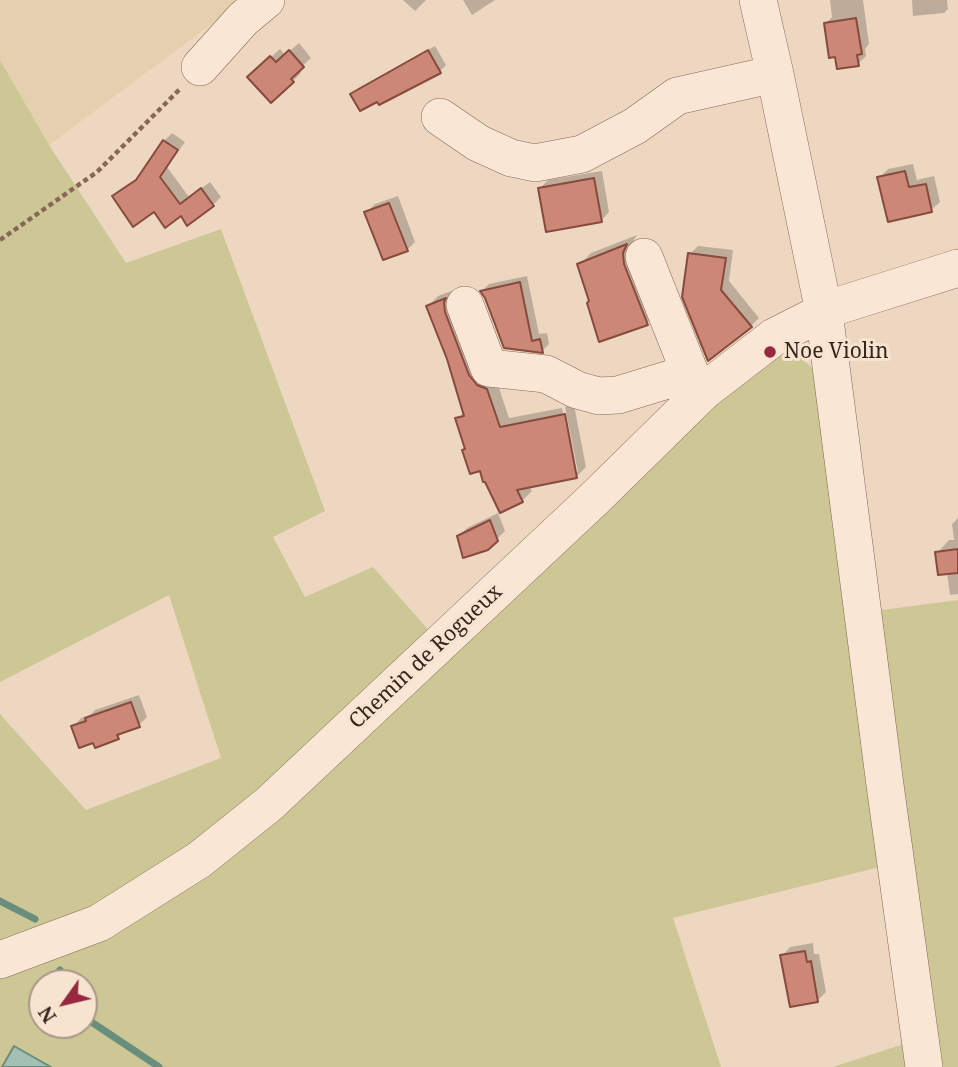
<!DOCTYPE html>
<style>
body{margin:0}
#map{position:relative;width:958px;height:1067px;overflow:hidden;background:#eed7c1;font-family:"Noto Serif",serif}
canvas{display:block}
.north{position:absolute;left:28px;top:969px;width:70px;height:70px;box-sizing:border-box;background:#f6e3d0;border:2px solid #aa9788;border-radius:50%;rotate:236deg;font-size:19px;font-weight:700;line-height:28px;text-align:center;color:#37241d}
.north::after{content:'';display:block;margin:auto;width:24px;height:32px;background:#982740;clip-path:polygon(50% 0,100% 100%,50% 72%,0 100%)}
</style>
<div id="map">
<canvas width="958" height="1067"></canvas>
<div class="north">N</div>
</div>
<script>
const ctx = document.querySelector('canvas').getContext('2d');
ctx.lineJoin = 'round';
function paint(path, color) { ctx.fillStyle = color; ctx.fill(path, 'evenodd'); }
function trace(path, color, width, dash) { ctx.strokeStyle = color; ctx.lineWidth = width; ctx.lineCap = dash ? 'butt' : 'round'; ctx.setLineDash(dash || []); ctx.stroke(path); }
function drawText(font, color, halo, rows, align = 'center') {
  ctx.font = font + ' "Noto Serif",serif'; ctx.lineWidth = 6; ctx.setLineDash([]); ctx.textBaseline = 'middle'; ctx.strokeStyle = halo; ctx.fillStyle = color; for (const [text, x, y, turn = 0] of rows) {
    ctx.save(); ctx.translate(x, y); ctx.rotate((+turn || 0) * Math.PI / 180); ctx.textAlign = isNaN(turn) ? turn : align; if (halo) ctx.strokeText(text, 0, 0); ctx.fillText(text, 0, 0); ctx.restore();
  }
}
const farmland = new Path2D(`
 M0 0H244L49 145 0 60Z`);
const green = new Path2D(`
 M0 60 49 145 126 263 221 229 325 511 273 537 305 597 373 567 446 650 763 361 794 352 816 371 852 614 958 600V1067H833L901 1045 904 1017 884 866 673 918 721 1067H0V714L86 810 221 758 169 595 0 682ZM42 983H84V1025H42Z`);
const water = new Path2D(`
 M14 1046 51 1067H2Z`);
const shadow = new Path2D(`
 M403 0H426L415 11Z
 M463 0H495L472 15Z
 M830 0H863L869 44 865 49 866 56 858 64 826 23 832 17Z
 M912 0H947L948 9 944 13 913 16Z
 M299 43 311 58 298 70 301 73 293 81 258 69 280 49 285 55Z
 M435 46 446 65 440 71 352 94 358 88Z
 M172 133 185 142 167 167 189 197 210 182 221 197 213 205 181 214 154 209 114 197 122 188 140 176 164 141Z
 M913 164 917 180 934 176 940 202 931 210 879 178 888 169Z
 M602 171 609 212 601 221 540 188 548 180Z
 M398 196 415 242 407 250 366 213 375 204Z
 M637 235 634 240 635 252 659 311 647 323 600 339 579 265 591 253Z
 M698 246 733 250 729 281 759 318 751 326 690 254Z
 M527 276 539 334 547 333 549 344 542 351 505 347 482 291 489 284Z
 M454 290V302L496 379 509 418 562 408 574 472H578L565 407 574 405 586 467 576 477 529 486 532 491 522 501 481 469 466 448 457 419 465 411 449 358 428 306 438 296Z
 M498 513 505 531 487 549 459 536 467 528Z
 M958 518V594L950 595 947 573 937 553 949 540H954L952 524Z
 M139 695 147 717 139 725 125 730 118 737 94 741 73 727 81 718 90 715 95 710Z
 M813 943 814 954H819L826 992 818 1000 782 956 790 947Z`);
const stream = new Path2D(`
 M0 901 35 919
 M60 970 66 983
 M84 1017 159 1067`);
const building = new Path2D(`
 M856 18 862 54 857 55 859 66 837 69 835 57 829 58 824 23Z
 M289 50 304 67 291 79 294 82 271 103 247 77 270 56 276 62Z
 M428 50 441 73 379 105 377 102 360 111 350 94Z
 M163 140 178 150 160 177 180 204 201 188 214 206 187 226 181 216 165 228 154 212 133 227 112 196 136 180Z
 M905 171 909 187 926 184 932 212 888 222 877 177Z
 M594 178 602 222 546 232 538 188Z
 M389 203 408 251 383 260 364 212Z
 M627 244 623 253 624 264 648 325 599 342 587 303 589 301 577 264Z
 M688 253 726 258 721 290 752 327 708 361 682 297Z
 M520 282 532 341 540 339 543 353 504 348 485 298 480 291Z
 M446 298 444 302 445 312 469 375 477 385 487 389 500 427 565 414 577 478 517 490 523 502 500 513 485 482H483L480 471 470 474 462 450 465 449 455 418 464 416 447 359 426 306Z
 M490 520 498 541 488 550 463 558 457 536Z
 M958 549V573L938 575 935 552Z
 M131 702 140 727 117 735 119 739 95 748 93 743 79 748 71 726 86 721 85 718Z
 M805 951 807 962 811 961 818 1002 790 1007 780 955Z`);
const path = new Path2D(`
 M0 240 97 172 181 88`);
const minor = new Path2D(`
 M758 0 775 74 824 312 885 785 924 1067
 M200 67 243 19 266 0
 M440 117 478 143 511 158 535 163 582 154 635 126 677 96 775 74
 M644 257 690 373 704 391
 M465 305 489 368 546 374 577 390 599 396 618 395 690 373
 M0 960 99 923 199 860 269 804 594 499 704 391 774 337 831 308 958 268`);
const markers = [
 [770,352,7,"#982740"]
];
const poiNames = [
 ["Noe Violin",784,352]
];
const streetNames = [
 ["Chemin de Rogueux",426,657,-43]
];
paint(farmland, '#e4d0ae');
paint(green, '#ccc795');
paint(water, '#a3c0b2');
trace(water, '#6a8e7e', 2);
paint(shadow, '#0003');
trace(stream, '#6a8e7e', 7);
paint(building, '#cd8776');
trace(building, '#874b3e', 2);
trace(minor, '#886758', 38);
trace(path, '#886758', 4.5, [5, 3.5]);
trace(minor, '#f9e6d4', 37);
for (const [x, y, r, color] of markers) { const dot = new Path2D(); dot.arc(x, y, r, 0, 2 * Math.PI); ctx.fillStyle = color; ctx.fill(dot); trace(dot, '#f6e3d0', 2.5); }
drawText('21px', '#37241d', '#f6e3d0', poiNames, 'left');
drawText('21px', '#37241d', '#f6e3d0', streetNames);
</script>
